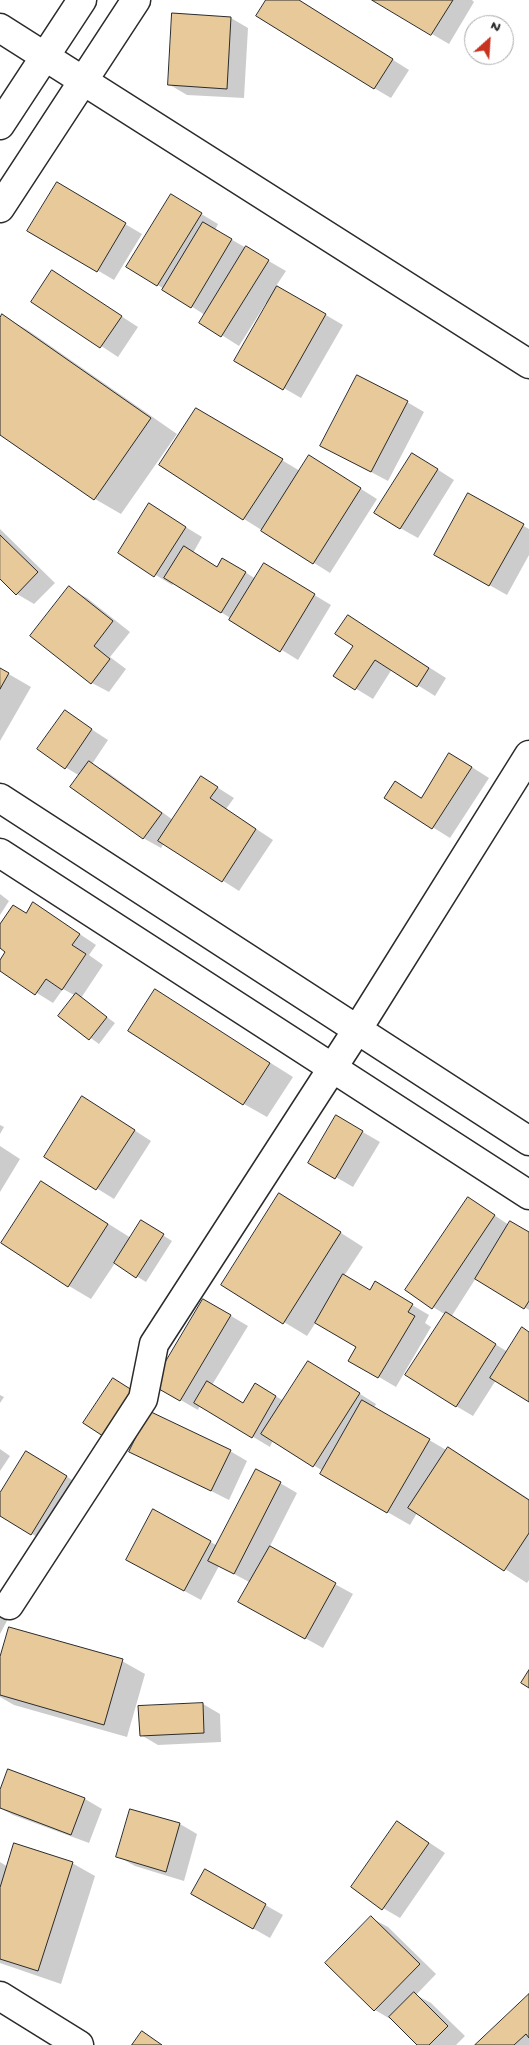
<!DOCTYPE html>
<style>
body{margin:0}
#map{position:relative;width:529px;height:2045px;overflow:hidden;background:#fff;font-family:"Gochi Hand",sans-serif}
canvas{display:block}
.north{position:absolute;left:464px;top:15px;width:50px;height:50px;box-sizing:border-box;background:#fff;border:1px solid #aaa;border-radius:50%;rotate:26deg;font-size:14px;font-weight:700;line-height:20px;text-align:center;color:#2b2b2b}
.north::after{content:'';display:block;margin:auto;width:18px;height:22px;background:#c8321e;clip-path:polygon(50% 0,100% 100%,50% 72%,0 100%)}
</style>
<div id="map">
<canvas width="529" height="2045"></canvas>
<div class="north">N</div>
</div>
<script>
const ctx = document.querySelector('canvas').getContext('2d');
ctx.lineJoin = 'round';
function paint(path, color) { ctx.fillStyle = color; ctx.fill(path, 'evenodd'); }
function trace(path, color, width, dash) { ctx.strokeStyle = color; ctx.lineWidth = width; ctx.lineCap = dash ? 'butt' : 'round'; ctx.setLineDash(dash || []); ctx.stroke(path); }
const shadow = new Path2D(`
 M266 0H298L409 70 391 98 374 88Z
 M374 0H472L474 2 449 44Z
 M231 18 248 28 244 98 187 95 170 85Z
 M57 184 142 234 114 280 29 230Z
 M188 206 218 224 215 230 286 271 276 286 343 325 301 398 235 360 268 304 266 303 239 346 201 322 205 315 128 266Z
 M53 272 138 327 118 357 33 301Z
 M3 316 29 331 177 434 121 514 95 499 0 434V320Z
 M407 402 424 412 388 481 339 455Z
 M220 423 300 471 326 467 377 499 330 573 244 519Z
 M429 464 454 480 418 538 400 528Z
 M469 495 529 529V555L507 595 436 555Z
 M166 515 202 537 193 553 218 568 240 569 256 579 281 575 331 605 298 660 174 583 172 585 120 553Z
 M0 529 55 583 34 604 17 594 0 577Z
 M69 588 87 598 130 632 110 657 126 669 109 692 92 683Z
 M365 627 446 678 435 696 392 669 373 699 335 676Z
 M0 669 31 687 0 741Z
 M65 712 108 740 92 764 107 772 173 820 201 777 234 798 226 809 273 840 239 891 164 843 161 848 143 838 80 776 65 767Z
 M467 764 489 778 450 838 386 798H422Z
 M0 894 9 901 0 915Z
 M50 914 96 945 89 955 103 965 81 998 115 1023 99 1044 60 1016 76 996 63 989 53 1003 0 970V962L7 951 0 947V926Z
 M156 991 293 1077 267 1117 244 1104Z
 M100 1108 151 1141 114 1199 46 1157Z
 M337 1117 380 1142 353 1187 310 1162Z
 M0 1125 4 1127 0 1134Z
 M0 1146 20 1159 0 1192Z
 M64 1196 131 1238 150 1227 172 1241 146 1282 115 1263 91 1299 69 1286Z
 M302 1208 363 1247 344 1276 371 1292 375 1283 429 1315 425 1323 431 1327 396 1387 350 1360 358 1346 316 1322 307 1336 223 1285Z
 M485 1209 509 1225 529 1233V1310L476 1278 451 1317 508 1352 529 1333V1401L496 1380 473 1416 456 1406 446 1315 433 1307Z
 M221 1310 248 1326 212 1385 244 1404 256 1385 284 1401 325 1372 376 1404 374 1408 448 1451 449 1449 472 1462 529 1499V1580L527 1583 417 1513 410 1525 321 1474 323 1471 273 1440 270 1447 200 1405 198 1410 153 1384Z
 M0 1395 4 1397 0 1403Z
 M0 1449 10 1456 0 1471Z
 M131 1451H230L247 1461 229 1500Z
 M44 1462 83 1487 49 1544 0 1515V1496Z
 M280 1483 297 1493 269 1548 353 1594 323 1648 240 1602 251 1583 219 1566 201 1600 144 1569 153 1511 218 1546Z
 M0 1612 9 1617 0 1634Z
 M122 1661 145 1674 127 1737 14 1705 0 1697V1662Z
 M203 1704 220 1714 221 1742 158 1745 141 1735Z
 M0 1793 85 1799 102 1809 89 1843 13 1815 0 1808Z
 M130 1810 180 1824 197 1834 184 1881 135 1866 117 1856Z
 M398 1822 445 1853 400 1918 383 1908Z
 M0 1862 8 1867 72 1863 95 1876 61 1984 0 1963Z
 M205 1871 283 1915 270 1938 192 1894Z
 M371 1918 388 1927 436 1974 416 1995 431 2003 465 2036 456 2045H419L392 2020 375 2010Z
 M529 1995V2045H477Z`);
const building = new Path2D(`
 M266 0H299L393 59 374 89 256 16Z
 M372 0H453L431 35Z
 M172 13 231 17 227 89 168 85Z
 M57 182 126 223 97 272 27 231Z
 M171 194 202 213 157 286 126 267Z
 M203 222 232 239 191 308 162 290Z
 M246 246 269 260 221 337 199 323Z
 M52 270 122 316 100 348 31 302Z
 M277 286 326 314 283 390 234 361Z
 M2 314 151 418 94 500 0 435V318Z
 M357 375 408 401 371 472 320 446Z
 M196 408 283 459 243 520 159 465Z
 M412 453 438 469 400 529 374 513Z
 M309 455 361 488 313 564 261 531Z
 M468 493 524 524 489 586 434 555Z
 M149 503 186 527 154 577 118 553Z
 M0 535 38 572 16 595 0 579Z
 M184 546 217 567 222 558 246 572 221 613 164 578Z
 M264 563 315 594 280 652 229 620Z
 M69 586 113 621 94 646 110 659 91 684 30 636Z
 M348 615 429 668 417 687 375 660 355 690 333 676 353 646 335 634Z
 M0 668 9 673 0 689Z
 M65 710 92 729 65 769 37 749Z
 M449 753 472 767 432 829 384 798 395 781 421 798Z
 M89 761 162 813 143 839 70 787Z
 M201 776 218 787 210 798 256 829 222 882 158 841Z
 M33 902 80 934 72 945 86 954 62 990 46 979 35 995 0 971V960L5 952 0 948V924L13 905 26 913Z
 M155 989 270 1063 243 1105 128 1031Z
 M76 993 107 1017 89 1040 58 1016Z
 M82 1096 135 1130 96 1190 44 1157Z
 M336 1115 363 1131 335 1179 308 1163Z
 M41 1181 108 1224 68 1287 1 1243Z
 M279 1193 341 1232 283 1324 221 1285Z
 M468 1197 495 1215 432 1309 405 1290Z
 M141 1220 164 1234 136 1278 114 1263Z
 M510 1221 529 1232V1301L524 1309 475 1279Z
 M343 1274 370 1290 375 1281 413 1304 408 1312 415 1316 378 1378 348 1361 356 1347 315 1323Z
 M203 1299 231 1315 180 1401 152 1385Z
 M446 1312 496 1344 456 1407 405 1375Z
 M522 1327 529 1332V1402L490 1378Z
 M308 1361 360 1393 313 1467 261 1434Z
 M113 1378 135 1392 106 1438 83 1423Z
 M207 1381 243 1403 255 1383 276 1396 252 1438 194 1403Z
 M362 1400 430 1439 387 1513 320 1474Z
 M149 1411 231 1450 211 1491 129 1452Z
 M448 1447 529 1500V1533L504 1571 408 1508Z
 M26 1451 67 1476 31 1535 0 1516V1493Z
 M256 1469 281 1482 234 1574 208 1561Z
 M153 1509 211 1541 184 1591 126 1560Z
 M270 1546 336 1583 305 1639 238 1602Z
 M9 1627 123 1659 104 1725 0 1695V1657Z
 M529 1670V1688L521 1683Z
 M203 1703 204 1733 140 1736 138 1706Z
 M8 1769 85 1798 71 1835 0 1808V1790Z
 M130 1809 180 1823 166 1872 116 1857Z
 M397 1821 429 1843 382 1910 351 1887Z
 M14 1843 73 1862 38 1971 0 1959V1888Z
 M205 1869 266 1904 253 1929 191 1894Z
 M371 1916 420 1964 374 2011 325 1963Z
 M414 1992 448 2026 429 2045H417L389 2017Z
 M529 1994V2038L526 2034 514 2045H475Z
 M142 2031 162 2045H132Z`);
const minor = new Path2D(`
 M0 28 529 364
 M0 125 82 0
 M0 208 136 0
 M0 798 529 1141
 M0 853 529 1195
 M9 1605 143 1399 154 1344 357 1030 529 755
 M0 1996 79 2045`);
paint(shadow, '#0003');
paint(building, '#e7c99a');
trace(building, '#2b2b2b', 1);
trace(minor, '#2b2b2b', 31);
trace(minor, '#fff', 28);
</script>
